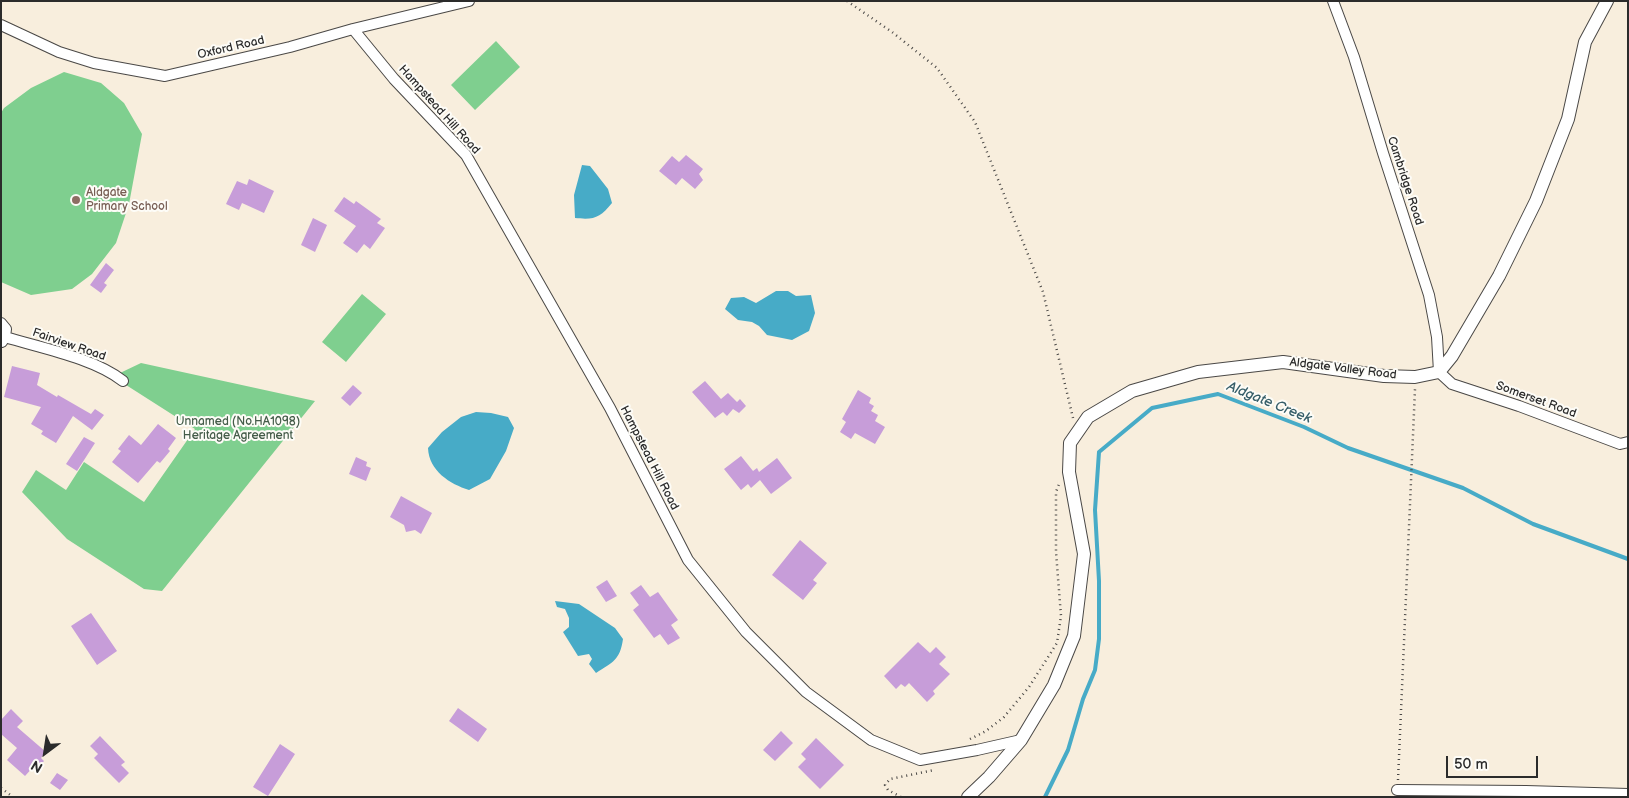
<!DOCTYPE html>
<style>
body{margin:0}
#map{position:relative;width:1629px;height:798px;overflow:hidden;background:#f8eedd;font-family:"Balsamiq Sans",sans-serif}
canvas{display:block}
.frame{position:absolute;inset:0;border:2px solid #2b2b2b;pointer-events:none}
.north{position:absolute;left:20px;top:728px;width:50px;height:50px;-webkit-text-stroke:4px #fdfcf7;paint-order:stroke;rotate:211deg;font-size:14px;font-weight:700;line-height:20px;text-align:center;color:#2b2b2b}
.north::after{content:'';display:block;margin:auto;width:18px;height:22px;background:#2b2b2b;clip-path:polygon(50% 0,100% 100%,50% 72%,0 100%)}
.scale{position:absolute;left:1446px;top:756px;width:92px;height:22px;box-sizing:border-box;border:2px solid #2b2b2b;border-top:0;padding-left:6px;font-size:15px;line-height:18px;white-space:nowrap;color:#2b2b2b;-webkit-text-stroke:4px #fdfcf7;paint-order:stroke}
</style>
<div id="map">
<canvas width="1629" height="798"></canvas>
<div class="frame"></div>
<div class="north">N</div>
<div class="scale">50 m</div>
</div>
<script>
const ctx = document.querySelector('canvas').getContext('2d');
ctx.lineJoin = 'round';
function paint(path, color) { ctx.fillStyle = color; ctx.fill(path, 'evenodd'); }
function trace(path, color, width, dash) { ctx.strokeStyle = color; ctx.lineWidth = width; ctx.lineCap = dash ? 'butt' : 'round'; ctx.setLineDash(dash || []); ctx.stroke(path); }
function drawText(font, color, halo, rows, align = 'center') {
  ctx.font = font + ' "Balsamiq Sans",sans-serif'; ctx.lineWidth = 4; ctx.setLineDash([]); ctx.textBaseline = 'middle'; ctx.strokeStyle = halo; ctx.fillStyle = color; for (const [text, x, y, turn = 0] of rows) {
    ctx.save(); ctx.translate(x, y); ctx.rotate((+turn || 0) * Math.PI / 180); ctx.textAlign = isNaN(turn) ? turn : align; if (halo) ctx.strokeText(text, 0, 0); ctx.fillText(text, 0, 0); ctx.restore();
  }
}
const green = new Path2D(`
 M496 41 520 67 475 110 451 85Z
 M64 72 101 83 124 103 142 134 129 204 116 243 92 274 72 289 31 295 1 282V113L4 108 31 88Z
 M362 294 386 314 346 362 322 342Z
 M141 363 315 401 162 591 144 589 67 539 22 492 36 470 66 490 84 462 144 502 195 429 101 369 120 373Z`);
const water = new Path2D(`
 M582 165 590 166 608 189 612 203C600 218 594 220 575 218L574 195Z
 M776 291H788L796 296 811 295 815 313 809 331 792 340 767 335 759 326 752 322 738 320 725 309 731 298 744 297 756 303Z
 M476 412 491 413 508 417 514 428 506 451 490 479 469 490C450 484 429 471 428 448L442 432 461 417Z
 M555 601 579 604 615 628 623 639C620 660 613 662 596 673L589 664 592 659 589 654 578 656 563 632 569 627V618L565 609 557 607Z`);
const stream = new Path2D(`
 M1045 797 1068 750 1083 699 1095 670 1099 639V581L1095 510 1099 452 1152 408 1218 394 1304 427 1348 448 1463 488 1533 524 1628 559`);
const building = new Path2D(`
 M686 155 703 169 699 174 703 180 695 189 682 178 676 185 659 171 672 156 679 162Z
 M249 179 274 191 264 213 242 203 239 210 226 204 237 181 247 185Z
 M344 197 354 204 356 201 381 219 377 223 385 228 370 249 364 244 357 253 343 243 356 226 334 211Z
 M313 218 327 225 315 252 301 245Z
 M106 263 114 270 104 283 107 285 101 293 90 285Z
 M12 366 40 373 37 385 57 397 58 395 91 414 95 409 104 415 92 430 73 416 56 443 41 434 43 431 31 424 41 407 4 397Z
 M705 381 721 399 728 393 737 402 740 399 746 406 739 413 733 409 727 416 723 412 715 418 692 392Z
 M353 385 362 393 350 406 341 398Z
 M858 390 871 398 869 403 874 406 871 411 878 415 875 421 885 427 875 444 855 433 851 439 840 432 846 422 842 419Z
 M158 424 176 438 168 449 170 451 160 463 157 461 138 483 112 462 121 451 118 449 129 435 141 445Z
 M84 437 95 443 77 471 66 464Z
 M741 456 753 471 757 468 759 472 777 458 792 478 771 494 760 480 751 488 748 484 741 490 724 469Z
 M356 457 367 462 366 466 371 468 366 481 349 474Z
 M401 496 432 513 421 534 415 530 406 532 404 525 390 517Z
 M800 540 827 563 813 580 817 583 803 600 772 575Z
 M607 580 617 596 606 602 596 587Z
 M641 585 650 597 658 592 678 620 671 625 680 638 668 645 660 634 654 638 633 610 639 605 630 593Z
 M91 613 117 651 97 665 71 626Z
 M918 642 930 653 936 647 946 657 939 664 950 674 933 691 935 694 927 702 909 683 905 687 901 684 896 689 884 676Z
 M458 708 487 729 478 742 449 721Z
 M11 709 23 721 17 727 46 752 41 758 44 761 38 768 35 765 25 776 7 760 17 748 1 734V720Z
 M781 731 793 743 775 761 763 750Z
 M100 736 125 762 121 765 129 773 119 783 94 758 98 754 90 746Z
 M816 738 844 765 820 789 798 767 806 759 801 754Z
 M280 744 295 754 268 796 253 787Z
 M57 773 68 780 60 790 50 783Z`);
const path = new Path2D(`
 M847 1 892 32 937 68 975 122 1043 292 1073 418
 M970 739 986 731 1004 717 1029 687 1057 643 1061 616 1056 552V492L1059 484
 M1398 780 1415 389
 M1 788 13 797
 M901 797 888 790 885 785 890 779 934 770`);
const minor = new Path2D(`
 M1333 1 1354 57 1383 153 1429 295 1437 337 1439 372 1452 384 1519 406 1620 444 1628 442
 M1 25 59 52 94 63 165 76 290 47 353 29 469 1
 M353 29 394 79 466 155 610 408 688 560 746 632 806 692 871 740 920 760 977 750 1021 740
 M1 323 6 329 5 337 2 342
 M5 337C41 348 94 358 123 381
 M1397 790 1526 791 1628 794`);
const tertiary = new Path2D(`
 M968 797 989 777 1021 740 1054 685 1074 636 1084 554 1069 472 1070 443 1088 417 1132 391 1198 372 1283 362 1384 376 1415 377 1439 372 1452 356 1499 276 1536 201 1568 119 1585 42 1607 1`);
const markers = [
 [76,200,5,"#8d6e63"]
];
const streetNames = [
 ["Oxford Road",231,48,-13],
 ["Hampstead Hill Road",439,110,48],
 ["Cambridge Road",1405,181,72],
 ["Fairview Road",69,345,19],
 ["Aldgate Valley Road",1343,369,7],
 ["Somerset Road",1536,400,20],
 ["Hampstead Hill Road",649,458,63]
];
const educationNames = [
 ["Aldgate",86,193],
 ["Primary School",86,207]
];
const parkNames = [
 ["Unnamed (No.HA1098)",238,422],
 ["Heritage Agreement",238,436]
];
const waterNames = [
 ["Aldgate Creek",1269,403,22]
];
paint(green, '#7fcf8f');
paint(water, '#47abc7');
trace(stream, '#47abc7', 4);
paint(building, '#c79dd9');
trace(minor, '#4a4846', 12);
trace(tertiary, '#4a4846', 14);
trace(path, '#4a4846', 2.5, [1, 4]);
trace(minor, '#fff', 10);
trace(tertiary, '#fff', 12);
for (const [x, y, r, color] of markers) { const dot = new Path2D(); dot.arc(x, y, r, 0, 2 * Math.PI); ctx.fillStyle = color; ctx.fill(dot); trace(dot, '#fdfcf7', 2); }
drawText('12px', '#2b2b2b', '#fdfcf7', streetNames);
drawText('12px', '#785e54', '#fdfcf7', educationNames, 'left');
drawText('12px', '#445c49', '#fdfcf7', parkNames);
drawText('italic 14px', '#365e69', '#fdfcf7', waterNames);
</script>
